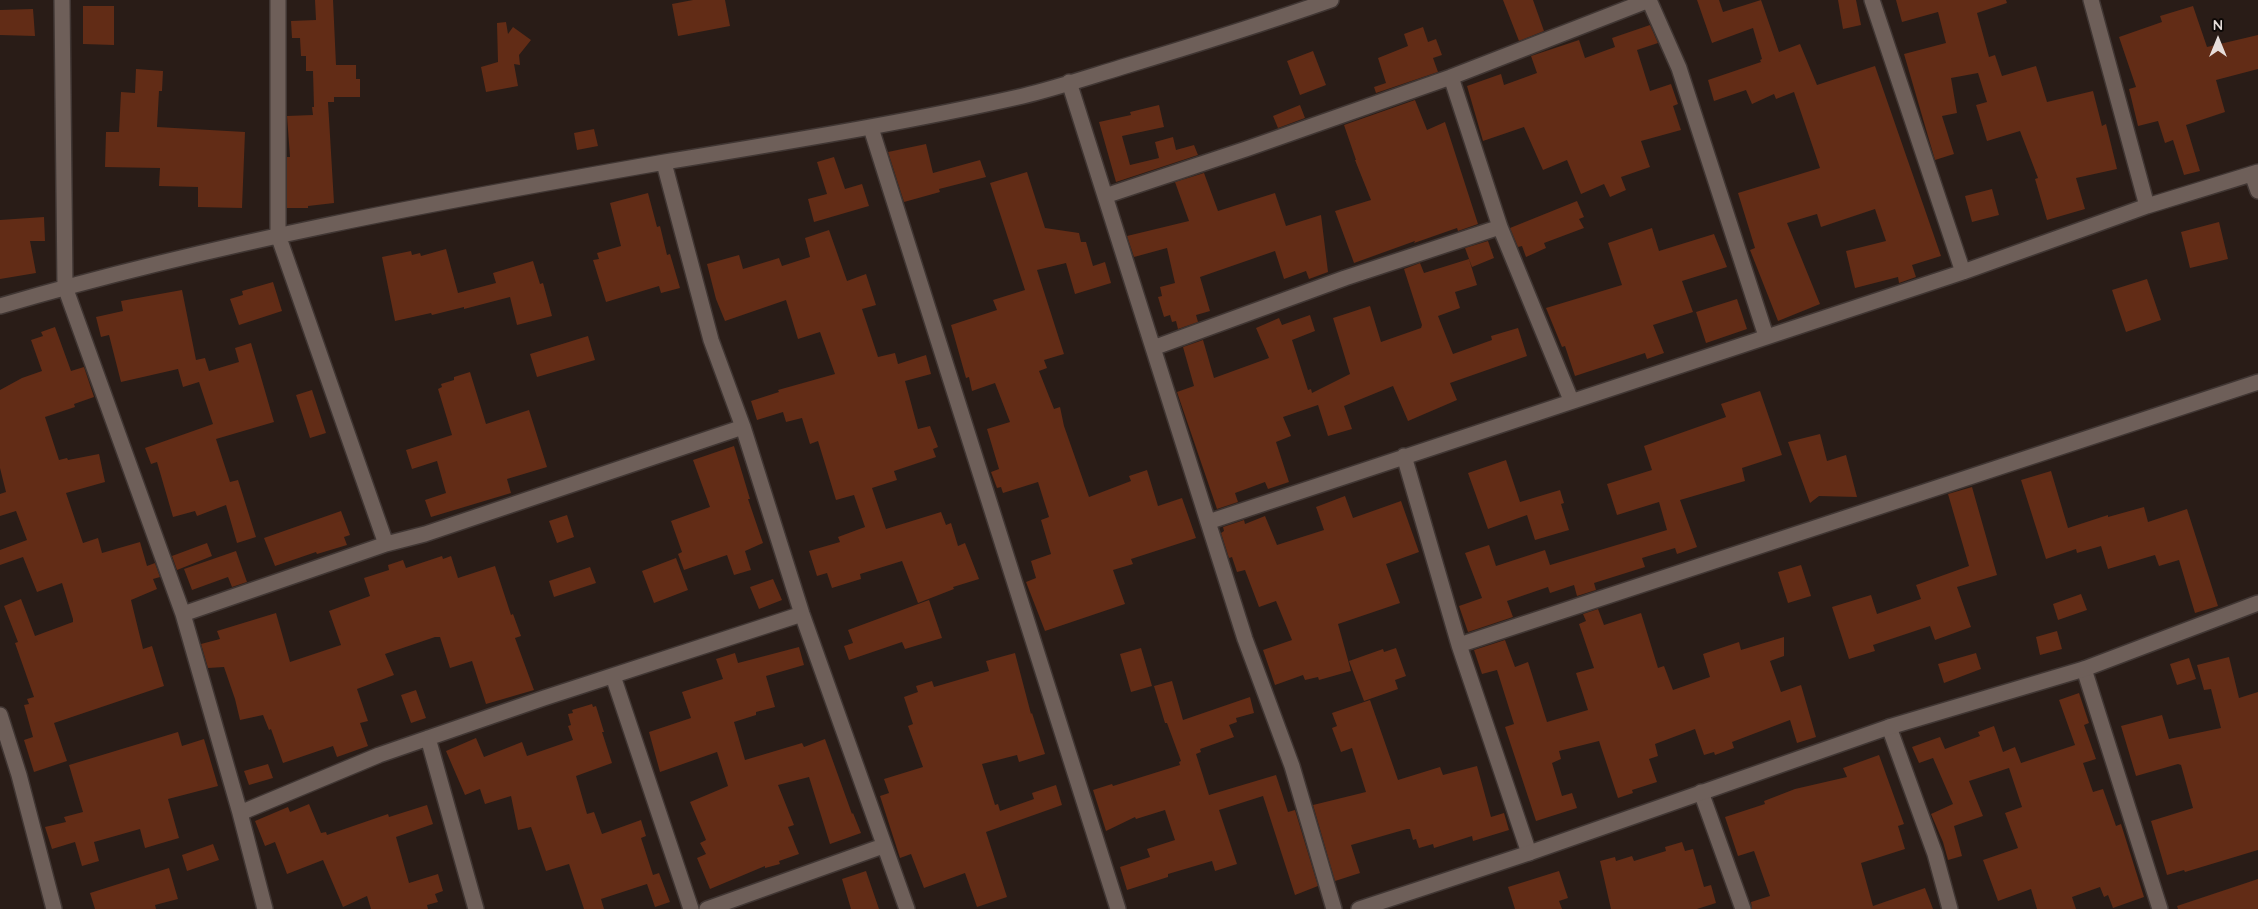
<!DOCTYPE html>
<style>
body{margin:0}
#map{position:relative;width:2258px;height:909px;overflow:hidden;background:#291c17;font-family:Quicksand,sans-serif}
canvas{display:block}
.north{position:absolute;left:2193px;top:15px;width:50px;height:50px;-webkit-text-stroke:4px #0d0806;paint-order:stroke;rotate:0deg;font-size:14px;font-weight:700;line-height:20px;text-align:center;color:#e6ddda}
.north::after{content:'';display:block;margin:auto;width:18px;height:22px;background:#e6ddda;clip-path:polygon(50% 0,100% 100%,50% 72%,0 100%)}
</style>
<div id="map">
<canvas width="2258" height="909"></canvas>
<div class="north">N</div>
</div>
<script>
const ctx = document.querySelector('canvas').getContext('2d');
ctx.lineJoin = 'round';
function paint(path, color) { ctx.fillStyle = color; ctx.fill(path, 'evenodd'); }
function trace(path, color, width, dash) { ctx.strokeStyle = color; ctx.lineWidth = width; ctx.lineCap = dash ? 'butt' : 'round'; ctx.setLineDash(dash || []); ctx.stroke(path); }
const building = new Path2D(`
 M315 0H333L336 65H356V79H360V97H334V102H328L334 203 308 206V208H287V157H290L287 116 313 115 312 107H314L313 71H306V56H301L300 38H292L291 21 316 20Z
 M693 0H725L730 26 678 36 672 4Z
 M1503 0H1533L1544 31 1519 41Z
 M1697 0H1719L1723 12 1761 0 1779 52 1800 44 1817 85 1875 66 1941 256 1912 265 1916 277 1899 283 1898 277 1855 288 1846 251 1886 241 1875 209 1821 227 1817 214 1787 223 1820 304 1778 321 1750 250 1755 248 1738 193 1820 168 1794 92 1776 99 1774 94 1752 104 1746 90 1714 101 1708 80 1761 62 1760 60 1762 59 1753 28 1712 43Z
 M1838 0H1856L1861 25 1843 29Z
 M1896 0H2006L2007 3 1977 13 1989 57 1995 55 2002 76 2036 66 2047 102 2093 91 2102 126 2106 124 2117 169 2076 178 2085 209 2047 220 2035 179 2038 178 2020 131 1987 141 1976 105 1987 102 1978 73 1951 78 1957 113 1942 116 1954 154 1935 160 1904 54 1946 43 1938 12 1902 22Z
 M83 6H114V45L83 44Z
 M2193 6 2207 47 2258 35V69L2216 80 2225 112 2186 125 2200 171 2184 175 2173 140 2165 143 2158 121 2138 126 2129 89 2136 87 2119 37 2162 22 2160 16Z
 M33 9 35 36 0 35V10Z
 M506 22 508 34 513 27 531 40 519 55 520 65 514 64 518 86 486 92 481 67 498 62 497 23Z
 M1650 25 1658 43 1637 50 1650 91 1671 84 1678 104 1673 106 1681 130 1641 141 1650 167 1621 177 1626 190 1610 197 1604 184 1581 194 1567 160 1543 170 1524 127 1483 141 1467 86 1501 74 1504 85 1537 73 1531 56 1579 40 1585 58 1615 47 1612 38Z
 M1423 27 1428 42 1436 39 1442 55 1433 58 1438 72 1376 93 1374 87 1386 83 1378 58 1408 46 1404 34Z
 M1313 51 1326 85 1300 95 1287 61Z
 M136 69 163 71 162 91H159L157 127 245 132 242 208 198 207V187L159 186 160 168 105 167 106 132H119L121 92 135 93Z
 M1415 100 1427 130 1445 122 1478 224 1458 231 1457 228 1414 243 1415 241 1354 263 1335 211 1371 200 1355 160H1356L1344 125Z
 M1159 105 1164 127 1122 136 1130 165 1159 158 1155 142 1173 137 1176 150 1194 145 1198 155 1116 182 1099 122 1131 115 1130 112Z
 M1300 105 1305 118 1278 128 1273 116Z
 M594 129 598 146 577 150 574 133Z
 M926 144 933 173 980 160 986 177 939 189 940 192 904 202 888 152Z
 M834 157 845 189 862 184 869 206 814 222 808 199 827 194 817 162Z
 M1027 172 1045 228 1079 233 1081 242H1086L1093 266 1105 262 1111 283 1075 294 1066 263 1037 270 1064 354 1044 360 1047 368 1039 371 1054 409 1060 407 1064 426 1089 497 1131 481 1129 476 1147 470 1158 506 1182 498 1196 538 1131 559 1133 564 1113 570 1125 604 1045 631 1026 582 1036 578 1031 561 1051 554 1041 520 1049 517 1038 482 1003 493 1001 487 997 488 991 472 999 469 987 429 1010 422 995 383 972 391 969 377 966 378 951 325 997 310 993 300 1025 290 990 183Z
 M1204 173 1218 211 1275 193 1286 226 1321 215 1328 272 1309 279 1306 271 1284 279 1275 251 1200 277 1210 311 1196 315 1198 322 1178 329 1176 321 1172 322 1170 315 1164 317 1158 297 1162 296 1160 287 1175 283 1167 248 1134 257 1127 236 1189 221 1175 182Z
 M1992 189 1999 215 1972 222 1965 196Z
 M648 193 657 227 660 226 667 255 670 254 680 288 661 293 659 286 606 302 593 260 599 259 597 253 621 246 610 203Z
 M1577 201 1584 217 1579 219 1584 228 1544 243 1546 248 1526 257 1522 246 1518 247 1510 228Z
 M44 217 45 241H30L36 273 0 279V220Z
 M2219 222 2228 259 2190 268 2181 232Z
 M1652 228 1659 251 1714 234 1727 267 1682 281 1693 312 1653 325 1664 353 1647 359 1645 353 1575 376 1565 346 1562 347 1546 308 1622 285 1608 243Z
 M829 230 847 281 866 274 876 305 862 309 878 357 895 353 898 364 926 355 931 374 905 381 918 429 930 426 938 447 933 449 936 457 894 471 897 480 872 488 886 529 941 512 946 525 951 523 958 546 965 543 979 579 953 587 954 589 918 603 902 561 860 574 861 579 832 588 827 573 817 576 809 551 840 542 838 537 865 527 854 495 836 500 818 441 810 444 802 418 786 422 783 412 757 420 751 401 779 392 778 390 835 374 820 332 798 339 786 300 725 321 716 299 707 264 739 255 743 269 779 258 782 266 810 257 805 238Z
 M1488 241 1494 258 1472 267 1465 248Z
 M446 249 458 293 496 283 493 273 533 261 540 284 543 283 552 316 517 325 510 297 464 309V307L432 315 431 313 395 321 382 257 411 251 412 255 420 253 421 256Z
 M1469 259 1477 285 1455 292 1460 308 1438 316 1453 354 1492 340 1491 336 1518 328 1527 356 1450 383 1457 400 1408 421 1393 386 1344 406 1352 429 1328 436 1318 405 1283 417 1291 436 1276 442 1289 482 1268 489 1265 482 1235 493 1238 502 1217 509 1177 392 1194 386 1183 347 1203 340 1214 378 1269 358 1256 328 1279 318 1282 325 1310 315 1315 331 1292 340 1308 390 1311 389 1312 393 1350 374 1333 318 1370 306 1381 342 1421 328 1422 325 1404 269 1420 263 1424 273Z
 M2147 279 2161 320 2126 332 2112 290Z
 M273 282 282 311 239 325 230 299 243 295 242 291Z
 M182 290 196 360 205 358 209 371 239 362 235 348 251 343 274 422 216 439 230 482 238 480 256 537 237 543 226 505 197 516 195 511 173 517 157 462 151 464 145 448 213 424 199 382 183 387 178 369 121 382 109 335 101 337 96 317 123 311 121 301Z
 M1737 299 1747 329 1706 343 1696 312Z
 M55 327 71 371 84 367 94 397 74 404 75 407 45 417 59 460 67 458 68 460 99 454 105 482 66 493 83 543 98 538 102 553 140 542 147 566 155 563 160 577 153 579 157 589 131 600 143 649 152 646 164 686 54 723 67 761 34 772 24 740 33 737 24 705 29 704 27 699 34 697 15 643 18 642 4 606 21 599 35 636 73 622V619L62 583 37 592 23 557 0 565V550L27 540 16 511 0 516V494L6 492 0 468V390L22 378 42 371 31 340 43 336 41 332Z
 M588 336 595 360 537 377 530 354Z
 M470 372 486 424 529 410 547 467 507 479 511 493 431 517 425 500 446 493 437 461 412 469 406 450 452 435 438 389 442 387 441 384 454 380V377Z
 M312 390 326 433 310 438 296 395Z
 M1760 391 1782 455 1742 468 1745 481 1680 500 1697 547 1677 554 1675 548 1642 558 1645 567 1594 583 1596 590 1577 596 1574 585 1550 593 1548 587 1507 601 1513 617 1468 632 1459 606 1482 598 1465 553 1489 545 1496 566 1545 550 1550 565 1667 530 1659 502 1617 515 1607 484 1652 470 1644 446 1726 417 1721 404Z
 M1820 434 1827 461 1846 455 1857 497 1819 496 1810 503 1788 442Z
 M734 446 750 499H748L763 543 745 551 751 570 734 575 727 555 684 570 678 554 682 552 671 521 710 507 693 460Z
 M1506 460 1520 502 1560 490 1564 503 1561 504 1569 530 1535 540 1527 515 1488 529 1468 473Z
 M2051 471 2068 528 2108 515V517L2144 507 2148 522 2187 509 2218 606 2195 613 2179 560 2159 566 2155 555 2108 569 2101 546 2077 553 2076 549 2046 559 2021 480Z
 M1972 487 1997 575 1957 587 1971 627 1935 640 1930 626 1873 645 1875 651 1849 659 1832 607 1871 595 1877 614 1921 599 1916 585 1969 566 1948 494Z
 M1345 496 1353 518 1401 501 1419 552 1386 564 1400 603 1338 624 1351 671 1319 680 1318 677 1305 680 1303 675 1275 685 1263 650 1292 640 1276 601 1259 607 1245 570 1237 572 1232 557 1229 558 1221 533 1224 531 1223 527 1244 520 1245 524 1265 516 1277 545 1324 530 1316 507Z
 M341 511 350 535 344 537 347 545 317 554 316 552 275 566 264 538Z
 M567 515 574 537 557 543 549 521Z
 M207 543 212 556 177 570 172 556Z
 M236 551 247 582 232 587 228 577 192 590 184 569Z
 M442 556 443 559 451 556 458 578 495 566 511 615 513 614 521 636 515 638 534 690 486 704 472 661 450 668 440 637H435L385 654 394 675 357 689 368 721 360 723 368 746 337 757 333 746 283 763 271 729 269 730 263 715 240 720 235 699 224 667 208 668 201 644 220 639 217 631 276 613 290 662 341 645 329 611 370 596 364 578 389 570 388 565 403 560 406 568Z
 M676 558 688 590 654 603 642 571Z
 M1801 565 1811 596 1788 603 1778 572Z
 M590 567 596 583 554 597 549 581Z
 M773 579 782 600 759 609 750 587Z
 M2081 594 2087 610 2058 620 2053 604Z
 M929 600 942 638 905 649 902 642 849 660 844 646 853 643 848 630Z
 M1598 609 1604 625 1641 613 1658 668 1664 666 1673 690 1710 677 1703 654 1739 642 1741 650 1784 637V656L1770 661 1781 692 1801 685 1816 737 1797 743 1790 720 1732 742 1734 748 1715 755 1714 752 1704 755 1695 729 1655 744 1658 756 1649 759 1657 782 1632 790 1633 793 1618 798 1599 741 1559 751 1561 759 1552 763 1562 796 1572 793 1577 808 1536 821 1505 727 1514 724 1497 670 1482 674 1474 650 1505 640 1515 667 1528 662 1547 722 1588 710 1576 673 1594 668 1579 624 1586 621 1583 614Z
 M2057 631 2062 649 2040 655 2036 637Z
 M799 647 804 665 766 676 775 707 756 712V715L734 722 745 760 802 743 804 747 825 739 852 814 853 813 861 833 830 844 809 777 778 785 794 825 788 827 799 854 779 861 780 864 765 868V866L710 889 697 858 706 854 700 843 706 840 690 802 728 786 717 752 660 772 649 732 691 718 682 692 723 679 716 659 735 653 738 663Z
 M1141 648 1152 686 1131 692 1120 654Z
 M1396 648 1406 676 1395 680 1398 689 1364 701 1349 661 1383 649 1384 652Z
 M1015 653 1031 714 1032 713 1045 754 1019 762 1017 755 982 764 995 805 998 804 1000 811 1034 799 1032 793 1056 785 1062 805 986 832 1007 897 977 907 965 873 924 888 911 854 900 858 880 796 889 793 884 779 923 767 908 726 913 724 904 697 918 692 916 686 932 681 934 687 989 671 986 661Z
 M1976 653 1981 669 1944 683 1938 664Z
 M2229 657 2239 698 2258 692V850L2185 872 2184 870 2167 875 2151 821 2193 808 2181 765 2178 764 2136 776 2121 726 2162 715 2169 739 2221 728 2211 689 2204 690 2197 665Z
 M2189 658 2196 679 2177 685 2170 664Z
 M1172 681 1183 720 1250 697 1254 713 1236 718 1237 722 1229 725 1234 737 1200 749 1201 752 1196 754 1209 795 1276 775 1288 812 1295 810 1318 886 1295 895 1263 796 1219 810 1237 864 1215 871 1212 861 1168 874V877L1127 890 1120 867 1150 857 1147 849 1175 840 1165 810 1136 819 1135 817 1106 831 1093 790 1112 784 1113 786 1180 765 1179 762 1181 761 1167 723H1165L1154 686Z
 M416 690 426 718 411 723 401 695Z
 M2079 693 2089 723 2084 725 2096 759 2083 763 2093 792 2103 789 2116 826 2121 824 2144 897 2113 908 2108 895 2104 897 2100 887 2072 897 2076 909H2037L2031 889 1998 901 1983 860 2018 848 2005 813 2022 807 2009 768 1969 781 1983 816 1954 826 1962 856 1948 860 1943 842 1931 814 1953 804 1933 758 1919 763 1912 747 1940 737 1945 749 1980 736 1978 732 1994 726 2003 752 2015 747 2021 763 2075 745 2059 700Z
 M1370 700 1398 780 1440 767 1443 775 1477 766 1491 817 1504 813 1509 830 1473 841 1472 836 1434 848 1433 844 1419 848 1416 839 1413 840 1410 829H1407L1351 845 1360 873 1335 881 1313 805 1366 792 1352 748 1341 752 1332 728 1337 726 1332 713Z
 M592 704 593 707 596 706 604 732H602L612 763 576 776 587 814 594 812 602 834 641 820 646 836 641 838 653 875 659 873 670 902 655 907 647 884 601 899 604 909H584L569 864 546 871 531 827 518 830 511 796 485 804 480 789 465 795 446 751 476 738 484 757 522 742 527 756 573 740 568 726 571 725 568 714 573 713 572 710Z
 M178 732 182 746 204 739 218 786 168 799 179 838 145 848 140 829 94 842 99 861 82 866 75 842 52 849 45 827 66 822 64 817 83 812 69 765Z
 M1879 755 1904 824 1898 826 1905 849 1861 863 1873 906 1925 888 1933 909H1752L1751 902 1770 896 1754 851 1738 856 1725 817 1765 804 1764 801 1795 789 1847 777 1843 768Z
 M268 764 273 778 249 785 244 771Z
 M309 804 321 833 326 832 327 835 388 814 389 817 427 805 433 824 396 837 409 883 438 874 443 891 435 894 438 902 427 905 428 909H371L367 896 343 907 323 860 287 874 275 842 265 846 255 821 288 807 290 812Z
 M1682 842 1685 851 1693 849 1704 887 1711 885 1716 903 1697 909H1611L1600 861 1615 857 1616 861 1632 856 1634 861 1666 851 1665 847Z
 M213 844 219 860 187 871 182 855Z
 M169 868 178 899 155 905 156 909H95L90 893Z
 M866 871 879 909H851L842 879Z
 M1559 871 1568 898 1559 901 1562 909H1515L1508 887Z
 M2258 879V909H2178L2177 906Z`);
const street = new Path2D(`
 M62 0 65 287 183 614 240 813 265 909
 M278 0V235L386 544
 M1649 0 1679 68 1766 336
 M1872 0 1963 272
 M2091 0 2147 206
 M1451 77 1500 227 1571 400
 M1069 82 1245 639 1292 766 1334 909
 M871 128 1118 909
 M664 163 711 340 743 427 802 614 907 909
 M2252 174 2258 191
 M1105 196 1246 149 1451 77 1649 0
 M0 306C218 242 441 201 665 162 785 142 904 123 1023 96 1056 88 1089 77 1122 67 1192 46 1262 24 1331 0
 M1153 348 1345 278 1500 227
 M1404 456 1459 645 1529 853
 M1208 522 1963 272 2147 206 2258 172
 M183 614 386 544 425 534 743 427
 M1459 645 2258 382
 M2084 669 2160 909
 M613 676 691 909
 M0 715 19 775 54 909
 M1889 727 1935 854 1950 909
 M428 738 476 909
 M1701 792 1743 909
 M240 813 379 755 544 698 802 614
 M707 909 883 846`);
const secondary = new Path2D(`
 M1359 909 1529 853 1889 727 2084 669 2258 603`);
paint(building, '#622c16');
trace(street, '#403633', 18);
trace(secondary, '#403633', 18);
trace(street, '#6e5f59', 15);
trace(secondary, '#6e5f59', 15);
</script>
